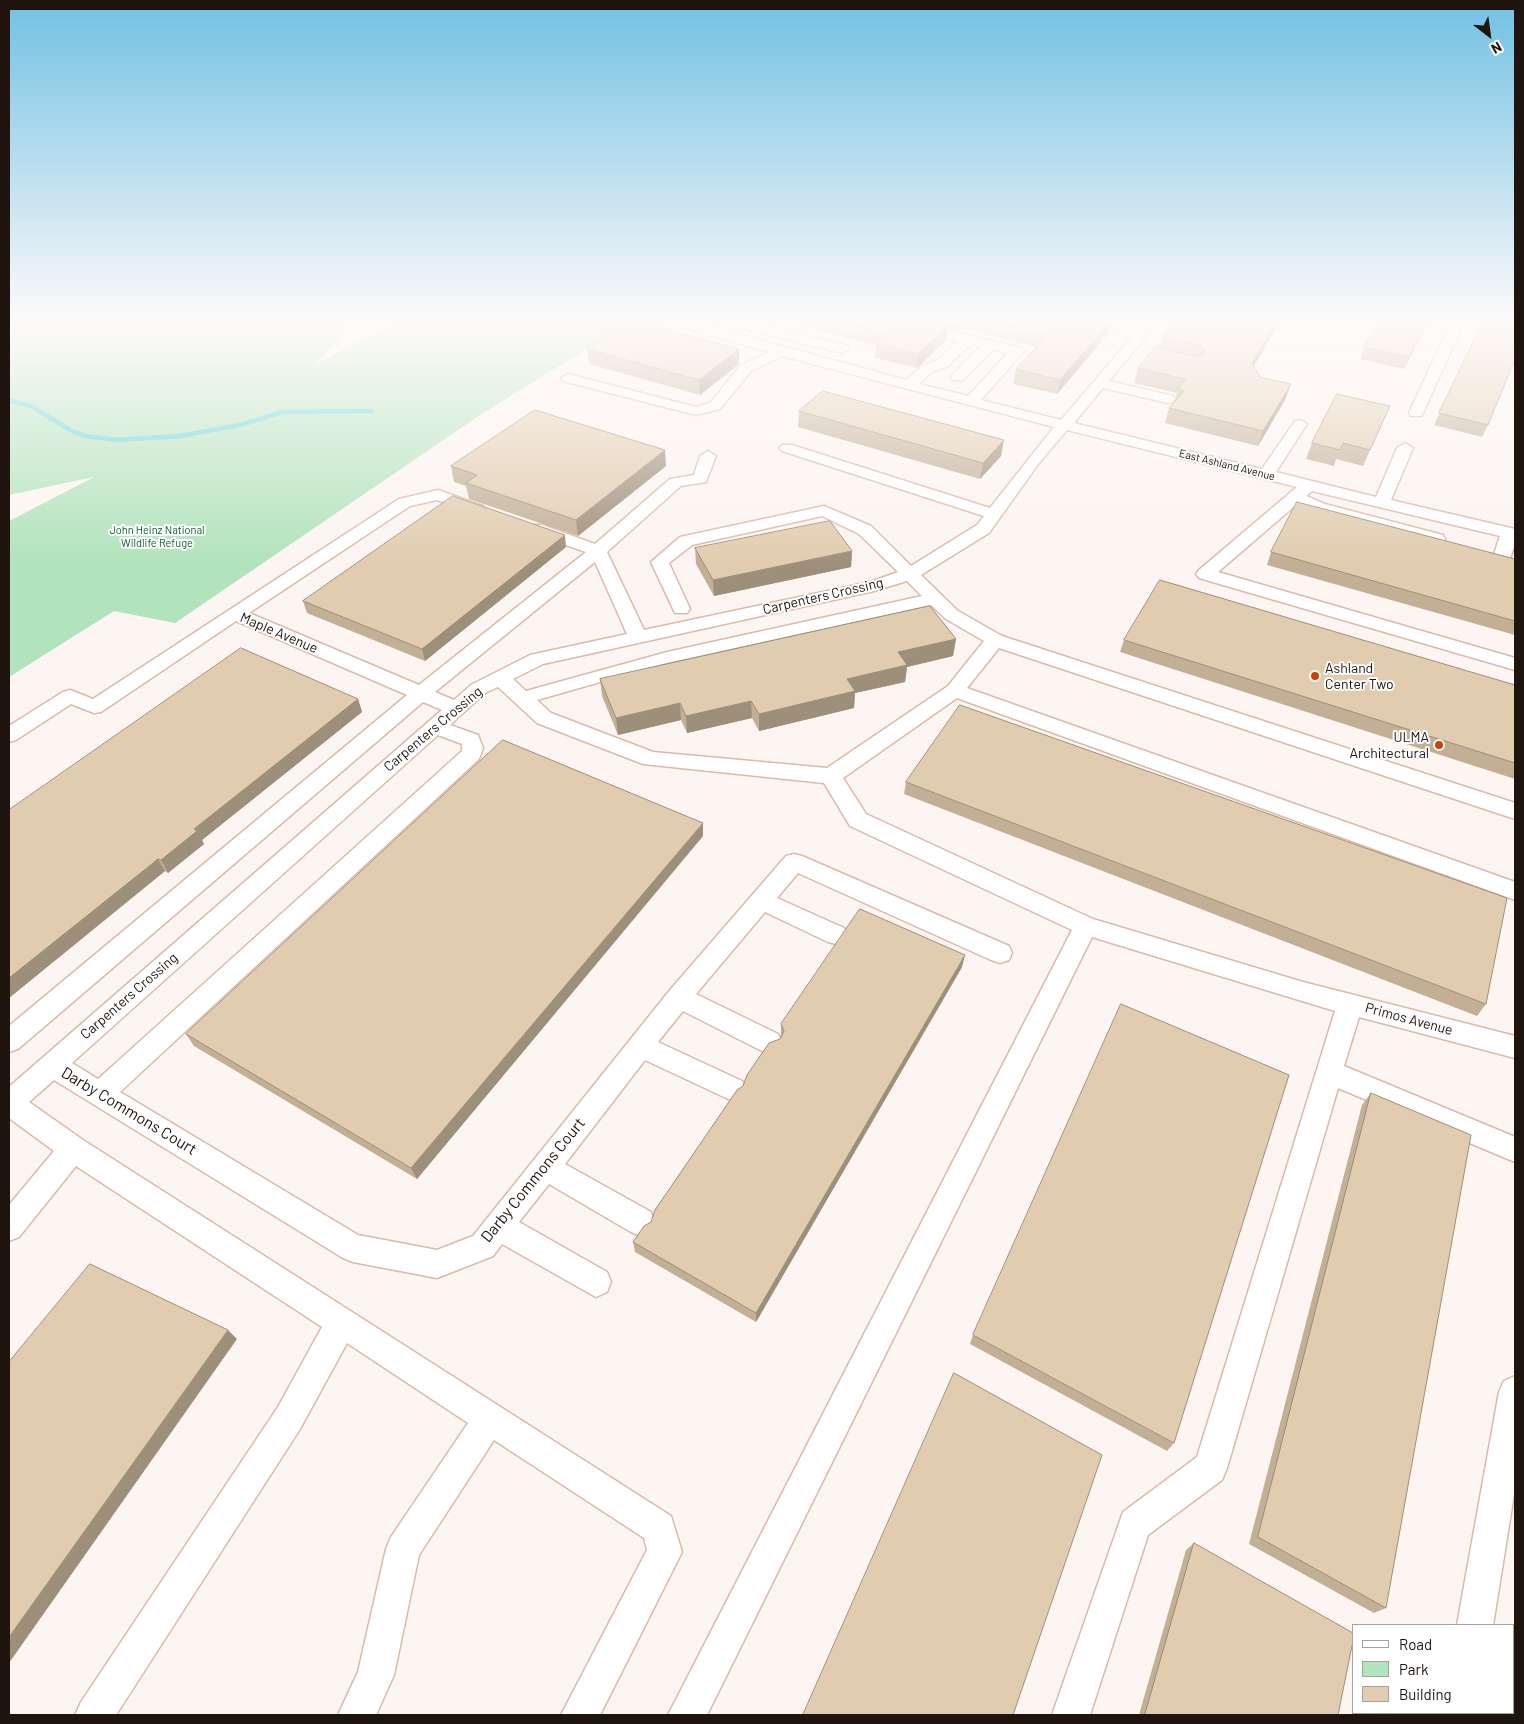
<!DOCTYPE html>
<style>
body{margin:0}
#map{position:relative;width:1524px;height:1724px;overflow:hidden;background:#fcf5f1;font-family:Barlow,sans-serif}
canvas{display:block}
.frame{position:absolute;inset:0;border:10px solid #1f140e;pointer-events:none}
.legend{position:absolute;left:1352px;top:1624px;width:162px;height:90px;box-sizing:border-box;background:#fff;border:1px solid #a5a19f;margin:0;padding:6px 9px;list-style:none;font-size:15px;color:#1f140e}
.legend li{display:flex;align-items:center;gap:10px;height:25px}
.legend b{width:25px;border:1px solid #a5a19f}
.north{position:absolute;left:1464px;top:10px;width:50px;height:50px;-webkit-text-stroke:4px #fff;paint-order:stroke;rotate:150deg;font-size:14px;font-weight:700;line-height:20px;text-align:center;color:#1f140e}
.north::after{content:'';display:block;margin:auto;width:18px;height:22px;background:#1f140e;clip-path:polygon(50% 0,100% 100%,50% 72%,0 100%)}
</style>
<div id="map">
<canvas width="1524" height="1724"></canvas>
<div class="frame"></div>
<ul class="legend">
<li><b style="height:6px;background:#fff"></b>Road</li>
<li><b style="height:14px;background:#b1e3bc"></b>Park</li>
<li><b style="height:14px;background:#e1ccaf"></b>Building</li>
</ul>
<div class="north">N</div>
</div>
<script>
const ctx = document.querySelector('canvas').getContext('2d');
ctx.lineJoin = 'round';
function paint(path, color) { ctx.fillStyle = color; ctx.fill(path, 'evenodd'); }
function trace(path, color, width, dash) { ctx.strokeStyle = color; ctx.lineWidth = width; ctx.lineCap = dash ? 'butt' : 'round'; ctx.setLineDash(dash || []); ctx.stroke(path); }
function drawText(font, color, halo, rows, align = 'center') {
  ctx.font = font + ' Barlow,sans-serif'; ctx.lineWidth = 4; ctx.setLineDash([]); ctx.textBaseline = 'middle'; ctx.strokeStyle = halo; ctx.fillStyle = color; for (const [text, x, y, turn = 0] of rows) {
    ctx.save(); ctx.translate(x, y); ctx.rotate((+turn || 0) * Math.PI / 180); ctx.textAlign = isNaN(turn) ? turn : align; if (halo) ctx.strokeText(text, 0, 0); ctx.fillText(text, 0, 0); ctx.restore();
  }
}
const green = new Path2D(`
 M9 322H354L314 365 396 322H630L480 415 175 623 114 611 9 677V521L94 477 9 495Z`);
const stream = new Path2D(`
 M9 400 33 407 70 430 85 436 118 440 180 436 244 424 282 412 372 411`);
const minor = new Path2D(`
 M640 322H658L623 339 618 340 611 336Z
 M672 322H694L906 380 922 366 938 360 958 341 913 330 911 327 913 324 918 323 1022 348 1024 351 981 400 1061 420 1132 337 1085 325 1084 322H1107L1138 330 1145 322H1158L1109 381 1173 396 1175 399 1173 402 1168 403 1103 388 1074 423 1262 469 1295 421 1300 420 1307 424 1276 472 1376 497 1397 448 1405 443 1413 448 1391 500 1515 529C1516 540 1514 552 1508 561H1496L1493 557 1500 536 1312 491 1306 496 1325 504 1443 535 1445 539 1443 543 1437 544 1313 510 1297 504 1218 572 1515 658V670L1199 578 1196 574 1199 570 1297 487 1067 430 1039 463 989 533 921 575 958 611 1002 636 1515 803V819L999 648 967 688 1515 882V900L957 698 843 778 866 814 1093 919 1303 982 1515 1036V1058L1359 1017 1344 1066 1515 1137V1162L1338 1088 1227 1468 1222 1480 1148 1535 1090 1715H1052L1123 1512 1197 1457 1335 1011 1092 937 707 1715H668L1072 930 850 826 824 783 643 764 537 723 498 687 485 693 450 725 478 735 483 748 479 759 120 1092 358 1235 437 1250 473 1236 670 990 786 856 794 854 802 856 1009 946 1012 953 1009 960 1000 963 991 960 798 873 777 898 844 928 848 935 844 942 836 944 828 942 765 912 696 994 778 1034 782 1042 778 1050 769 1053 760 1050 683 1011 658 1042 742 1081 746 1089 742 1097 733 1101 724 1097 645 1060 565 1164 651 1212 655 1222 651 1232 641 1236 631 1232 549 1184 519 1222 607 1272 611 1282 607 1292 596 1297 502 1244 493 1256 437 1278 353 1262 343 1258 54 1080 29 1102 83 1140 671 1516 682 1552 600 1715H561L647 1550 644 1538 494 1440 419 1555 394 1675 376 1715H338L358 1672 386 1549 391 1537 468 1423 347 1343 300 1429 116 1715H75L81 1702 278 1407 322 1327 76 1166 19 1237 9 1241V1205L54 1151 9 1118V1087L442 710 423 702 18 1049 9 1052V1026L407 695 236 621 101 712 94 713 71 704 16 740 9 742V726L63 692 70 690 93 699 399 499 438 490 483 506 485 509 477 514 437 500 410 506 249 613 419 685 586 552 530 533 528 529 530 525H542L595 544 670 479 694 475 700 456 708 451 716 456 706 482 681 486 607 552 644 630 870 582 898 572 859 534 822 516 692 545 669 563 690 609 687 613H675L651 562 680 537 824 506 871 526 911 566 977 525 984 516 782 451 779 448 782 445H792L990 508 1054 427 782 356 751 371 720 409 696 415 563 381 561 378 568 374 696 407 710 403 741 365 769 352 673 325ZM971 344 981 346 953 374 951 377 953 380H963L993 349 1008 353 968 396 919 384 932 372 948 366ZM595 562 627 634 530 655 471 685 454 700 435 692ZM907 581 922 596 667 652 526 691 513 679 543 664 874 591ZM931 605 946 619 984 641 948 686 827 768 653 752 551 713 537 700 667 663ZM438 735 462 744V751L98 1079 72 1063Z
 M1451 322H1464L1423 413 1421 416H1411L1409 413Z
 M1474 322H1499L1515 326V334L1475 325Z
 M754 323 847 346 849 349 842 353 749 330 747 327 749 324Z
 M1515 1376V1488L1493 1625H1457L1499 1392 1504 1381Z
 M1441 1713H1479L1478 1715H1440Z`);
const wall = new Path2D(`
 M804 322H1112L1109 333 1057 394 1013 384 1016 369 1037 347 959 328 956 330 948 328 946 340 917 368 875 358 876 345 804 327Z
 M1174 322H1280L1254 366 1260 377 1286 398 1258 446 1165 423 1169 408 1174 402 1177 393 1134 383 1138 368 1158 348 1162 336Z
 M1483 322 1488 425 1482 437 1434 425Z
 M1424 330 1404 369 1360 359 1364 347Z
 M587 349H739V364L700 395 589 364Z
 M799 411 1001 456 980 479 798 427Z
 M1383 421 1363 466 1336 459 1334 466 1306 459 1312 443Z
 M451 466H666L578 536 469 499 466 486 454 482Z
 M566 547 425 661 307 613 303 601Z
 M695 548 852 551 851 567 714 596 696 564Z
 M1271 552 1515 559V635L1267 565Z
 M956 639 953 656 907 667 905 682 855 693 854 708 759 731 752 718 687 733 681 720 618 735 602 696 600 679Z
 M1124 640 1515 685V779L1120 652Z
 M358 699 362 712 202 840 204 844 168 873 165 871 9 998V810Z
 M906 782 1486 1004 1477 1016 904 794Z
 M703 836 417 1179 194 1046 186 1034Z
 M962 967 756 1322 635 1252 633 1242 651 1222 743 1086 780 1039 781 1036V1024Z
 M1371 1093 1386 1608 1374 1613 1249 1544 1362 1105Z
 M973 1335 1174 1443 1167 1451 970 1344Z
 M1194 1543 1338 1715H1139L1186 1550Z`);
const shadedWall = new Path2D(`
 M957 322H960L959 328 956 330Z
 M1109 322H1112L1109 333 1057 394 1060 380Z
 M1276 322H1280L1247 377 1252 363Z
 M1428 322 1424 330 1404 369 1409 357Z
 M948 326 946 340 917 368 918 354Z
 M739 349V364L700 395 699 380Z
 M1291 384 1286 398 1258 446 1263 431Z
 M1004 440 1001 456 980 479 983 463Z
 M665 450 666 466 578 536 576 520Z
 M565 535 566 547 425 661 422 649Z
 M852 551 851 567 714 596 713 580Z
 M956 639 953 656 907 667 905 682 855 693 854 708 759 731V714L847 679 898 652Z
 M358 699 362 712 202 840 204 844 168 873 161 860 194 829Z
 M751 701 752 718 687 733 686 716Z
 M680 703 681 720 618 735 616 718Z
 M703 823V836L417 1179 411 1168Z
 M158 859 165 871 9 998V978Z
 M965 955 962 967 756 1322V1313Z
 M228 1330 237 1339 9 1663V1637Z`);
const building = new Path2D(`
 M628 322H638L739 349 699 380 587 349Z
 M842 322H933L948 326 918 354 876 344 887 333Z
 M998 322H1109L1060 380 1016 369 1048 335Z
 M1174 322H1276L1252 363 1260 377 1291 384 1263 431 1169 408 1184 391 1178 390 1185 379 1138 368 1155 347 1196 356 1203 355 1205 350 1201 346 1162 336Z
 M1379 322H1427L1409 357 1364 347Z
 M1483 322H1493L1515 327V359L1488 425 1439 413Z
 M823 391 1004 440 983 463 799 411Z
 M1337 394 1390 406 1370 450 1343 443 1340 450 1312 443Z
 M535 410 665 450 576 520 466 483 477 475 451 466Z
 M453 496 565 535 422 649 303 601Z
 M1297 502 1515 559V621L1271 552Z
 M830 521 852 551 713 580 695 548Z
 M1160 580 1515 685V763L1124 640Z
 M930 606 956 639 898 652 907 665 847 679 855 691 759 714 751 701 686 716 680 703 616 718 600 679Z
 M241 648 358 699 194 829 197 831 161 860 158 859 9 978V810Z
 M960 705 1507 898 1486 1004 906 782Z
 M503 740 703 823 411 1168 186 1034Z
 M860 909 965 955 756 1313 633 1242 644 1226 651 1222 655 1210 737 1090 743 1086 747 1075 769 1043 780 1039 784 1031 781 1024Z
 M1121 1004 1289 1075 1174 1443 973 1335Z
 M1371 1093 1471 1135 1386 1608 1258 1537Z
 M90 1264 228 1330 9 1637V1362Z
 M954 1373 1102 1455 1013 1715H803Z
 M1194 1543 1353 1633V1641L1338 1715H1145Z`);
const markers = [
 [1315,676,5,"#c94206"],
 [1439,745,5,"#c94206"]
];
const farStreetnames = [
 ["East Ashland Avenue",1227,465,14]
];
const farParknames = [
 ["John Heinz National",157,530],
 ["Wildlife Refuge",157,543]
];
const streetNames = [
 ["Carpenters Crossing",823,596,-13],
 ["Maple Avenue",279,633,23],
 ["Carpenters Crossing",433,729,-40],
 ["Carpenters Crossing",129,996,-41],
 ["Primos Avenue",1409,1019,15]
];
const poiNames = [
 ["Ashland",1325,668],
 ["Center Two",1325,684],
 ["ULMA",1429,737,"right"],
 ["Architectural",1429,753,"right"]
];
const nearStreetnames = [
 ["Darby Commons Court",129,1111,31],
 ["Darby Commons Court",533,1180,-51]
];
paint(green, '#b1e3bc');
trace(stream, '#5fd5db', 4.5);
trace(minor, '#dbbaa9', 3);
paint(minor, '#fff');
paint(wall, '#c2af96');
paint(shadedWall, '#9e8f7a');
paint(building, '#e1ccaf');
trace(building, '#9e8f7a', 1);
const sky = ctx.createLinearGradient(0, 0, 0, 564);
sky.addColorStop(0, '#71c1e3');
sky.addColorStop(0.57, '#fefaf9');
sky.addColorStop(1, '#fefaf900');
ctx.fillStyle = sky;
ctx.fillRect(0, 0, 1524, 564);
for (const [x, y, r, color] of markers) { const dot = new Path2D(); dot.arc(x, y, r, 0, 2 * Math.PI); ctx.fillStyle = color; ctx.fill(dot); trace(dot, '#fff', 2); }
drawText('11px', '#1f140e', '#fff', farStreetnames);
drawText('11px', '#0c602f', '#fff', farParknames);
drawText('14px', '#1f140e', '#fff', streetNames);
drawText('14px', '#1f140e', '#fff', poiNames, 'left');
drawText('16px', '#1f140e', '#fff', nearStreetnames);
</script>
